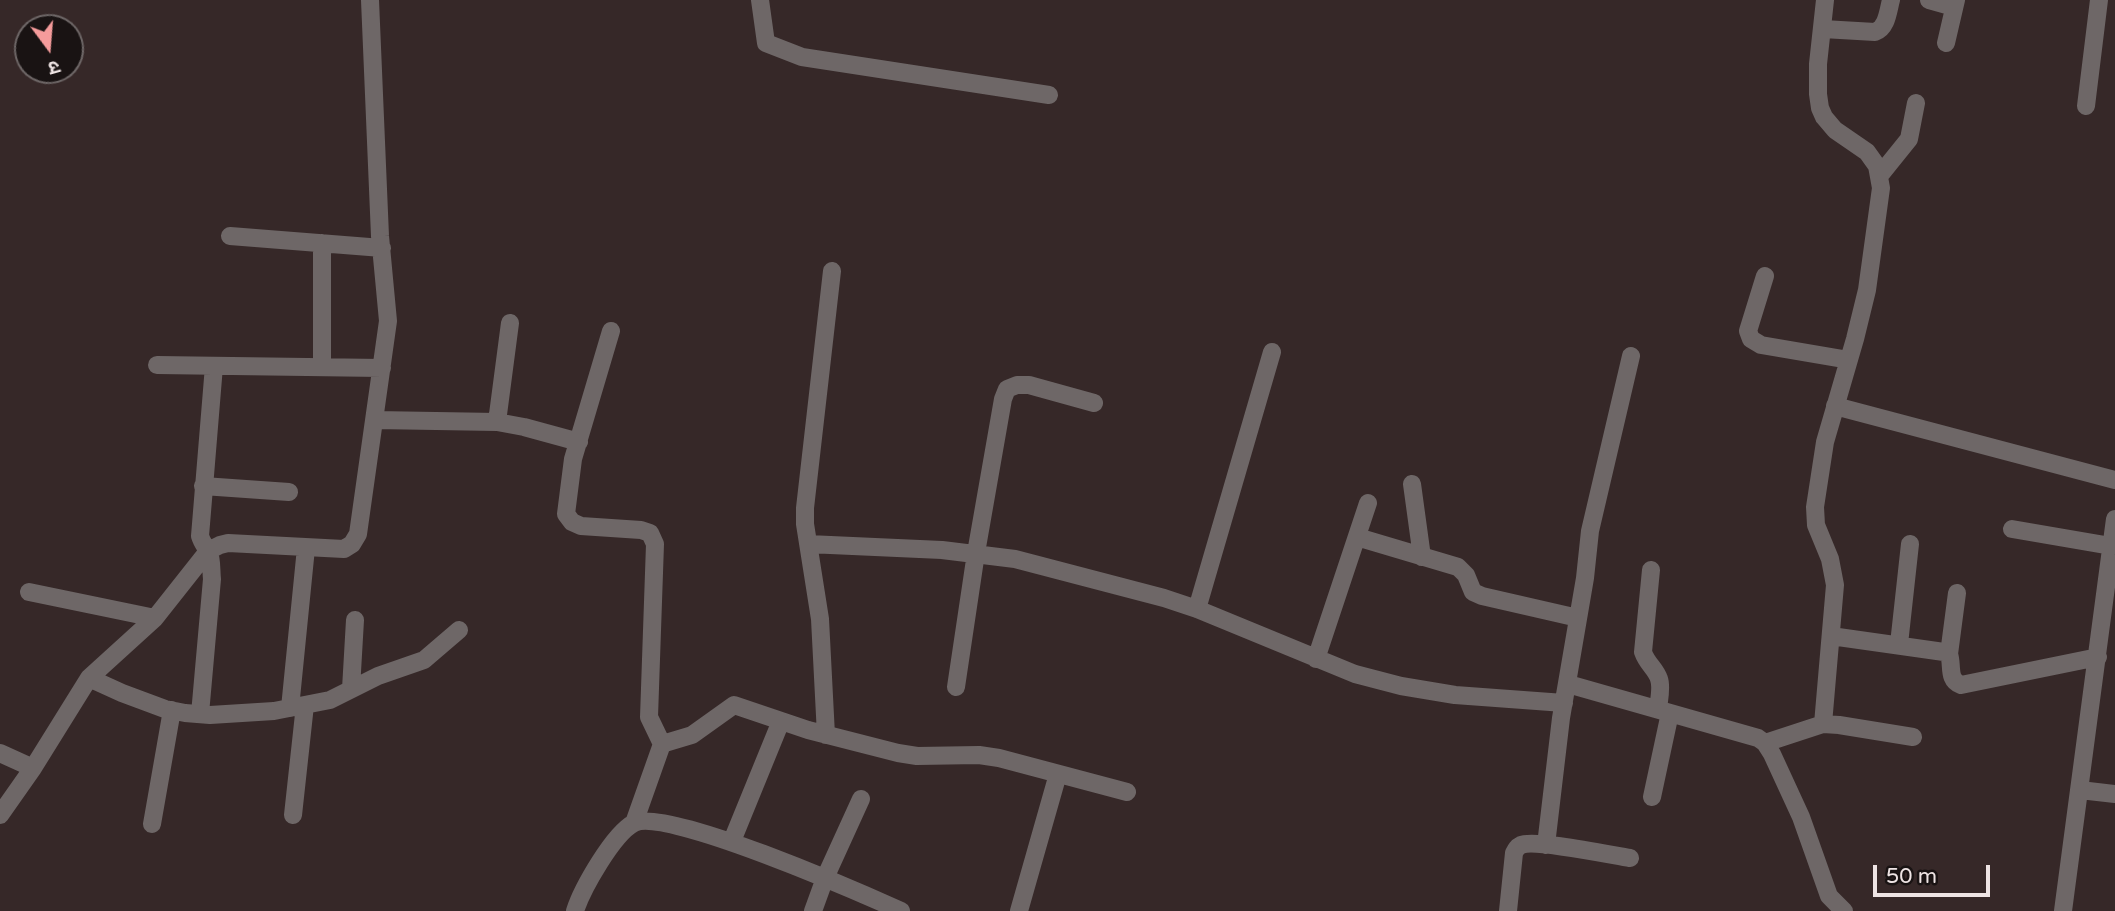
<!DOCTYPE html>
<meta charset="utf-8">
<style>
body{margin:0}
#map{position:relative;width:2115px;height:911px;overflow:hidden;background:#362828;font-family:"Varela Round","Noto Sans Devanagari",sans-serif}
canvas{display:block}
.north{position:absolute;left:14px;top:14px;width:70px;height:70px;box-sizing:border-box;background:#191313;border:2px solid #6e6767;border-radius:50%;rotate:164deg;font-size:19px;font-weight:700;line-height:28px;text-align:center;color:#eee4e4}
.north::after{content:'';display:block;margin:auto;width:24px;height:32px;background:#f59b9b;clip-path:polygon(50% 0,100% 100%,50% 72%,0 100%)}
.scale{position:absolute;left:1873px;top:865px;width:117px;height:32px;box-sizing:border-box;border:4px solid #eee4e4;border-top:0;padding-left:9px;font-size:21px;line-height:24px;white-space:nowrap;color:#eee4e4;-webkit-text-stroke:5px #191313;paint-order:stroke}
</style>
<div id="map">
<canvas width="2115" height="911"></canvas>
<div class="north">उ</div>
<div class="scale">50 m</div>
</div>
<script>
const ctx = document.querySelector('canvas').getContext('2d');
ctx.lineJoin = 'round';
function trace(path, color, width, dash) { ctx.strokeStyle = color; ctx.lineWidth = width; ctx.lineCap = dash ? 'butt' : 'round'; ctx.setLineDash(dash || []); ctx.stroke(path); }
const minor = new Path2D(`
 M760 0 766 43 802 57 1049 95
 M1929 0 1954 7
 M1823 29 1875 32C1887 28 1888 11 1891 0
 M1946 43 1956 0
 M2086 106 2099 0
 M1880 175 1909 139 1916 103
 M230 236 382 248
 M1765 276 1748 331 1751 339 1761 345 1849 360
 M611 331 573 459 566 514 572 522 581 526 641 530 650 533 655 544 649 717 662 744 634 823
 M157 365 382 368
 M322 367V243
 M1835 406 2115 480
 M375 420 497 422 524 427 579 442
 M497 422 510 323
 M1412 484 1422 557
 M203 486 289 492
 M2012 529 2111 546
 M1357 537 1458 567 1466 575 1473 592 1482 596 1578 618
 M808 544 942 550 1015 559 1164 598 1197 609 1355 674 1401 686 1455 695 1564 703
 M1651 570 1643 652C1647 664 1656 669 1659 679 1662 687 1659 700 1658 709
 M29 592 155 618
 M1197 609 1272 352
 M1831 636 1944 652 1949 654C1953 665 1947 680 1961 685L2098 657
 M1899 644 1910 544
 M1949 654 1957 593
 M1316 659 1368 503
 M89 678 122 693 165 709 185 713 210 715 274 711 330 700 378 676 424 660 459 630
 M1568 684 1758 738 1765 743 1772 754 1801 817 1829 896 1844 911
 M956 687 976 553 1003 399 1007 389 1017 385H1029L1094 403
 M351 689 355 620
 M290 708 306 548
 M200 714 212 579C211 570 212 561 209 553 206 547 202 543 200 536L214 366
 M1823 724 1835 585 1830 559 1816 525 1815 507 1825 442 1855 339 1867 290 1881 188 1877 166 1867 152 1835 130 1824 117 1820 108 1818 94V64L1825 0
 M826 735 820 619 805 524V508L832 271
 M1765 743 1823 724 1839 725 1913 737
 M662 744 692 735 734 705 808 730 898 753 917 756 979 755 999 758 1127 792
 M0 753 33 768
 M2080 790 2115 794
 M1652 797 1670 713
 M0 815 33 768 89 678 155 618 208 551 220 545 228 543 344 549 352 544 358 534 388 321 380 236 370 0
 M293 815 305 705
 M152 824 172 710
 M732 841 781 721
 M1546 845 1561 718 1585 578 1590 531 1631 356
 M575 911C582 889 613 834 634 823 666 807 861 893 901 911
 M813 911 825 878 861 799
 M1019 911 1058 774
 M1508 911 1514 853C1516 849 1517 847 1521 845 1534 839 1611 855 1630 858
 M2063 911 2115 519`);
trace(minor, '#6e6767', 18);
</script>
